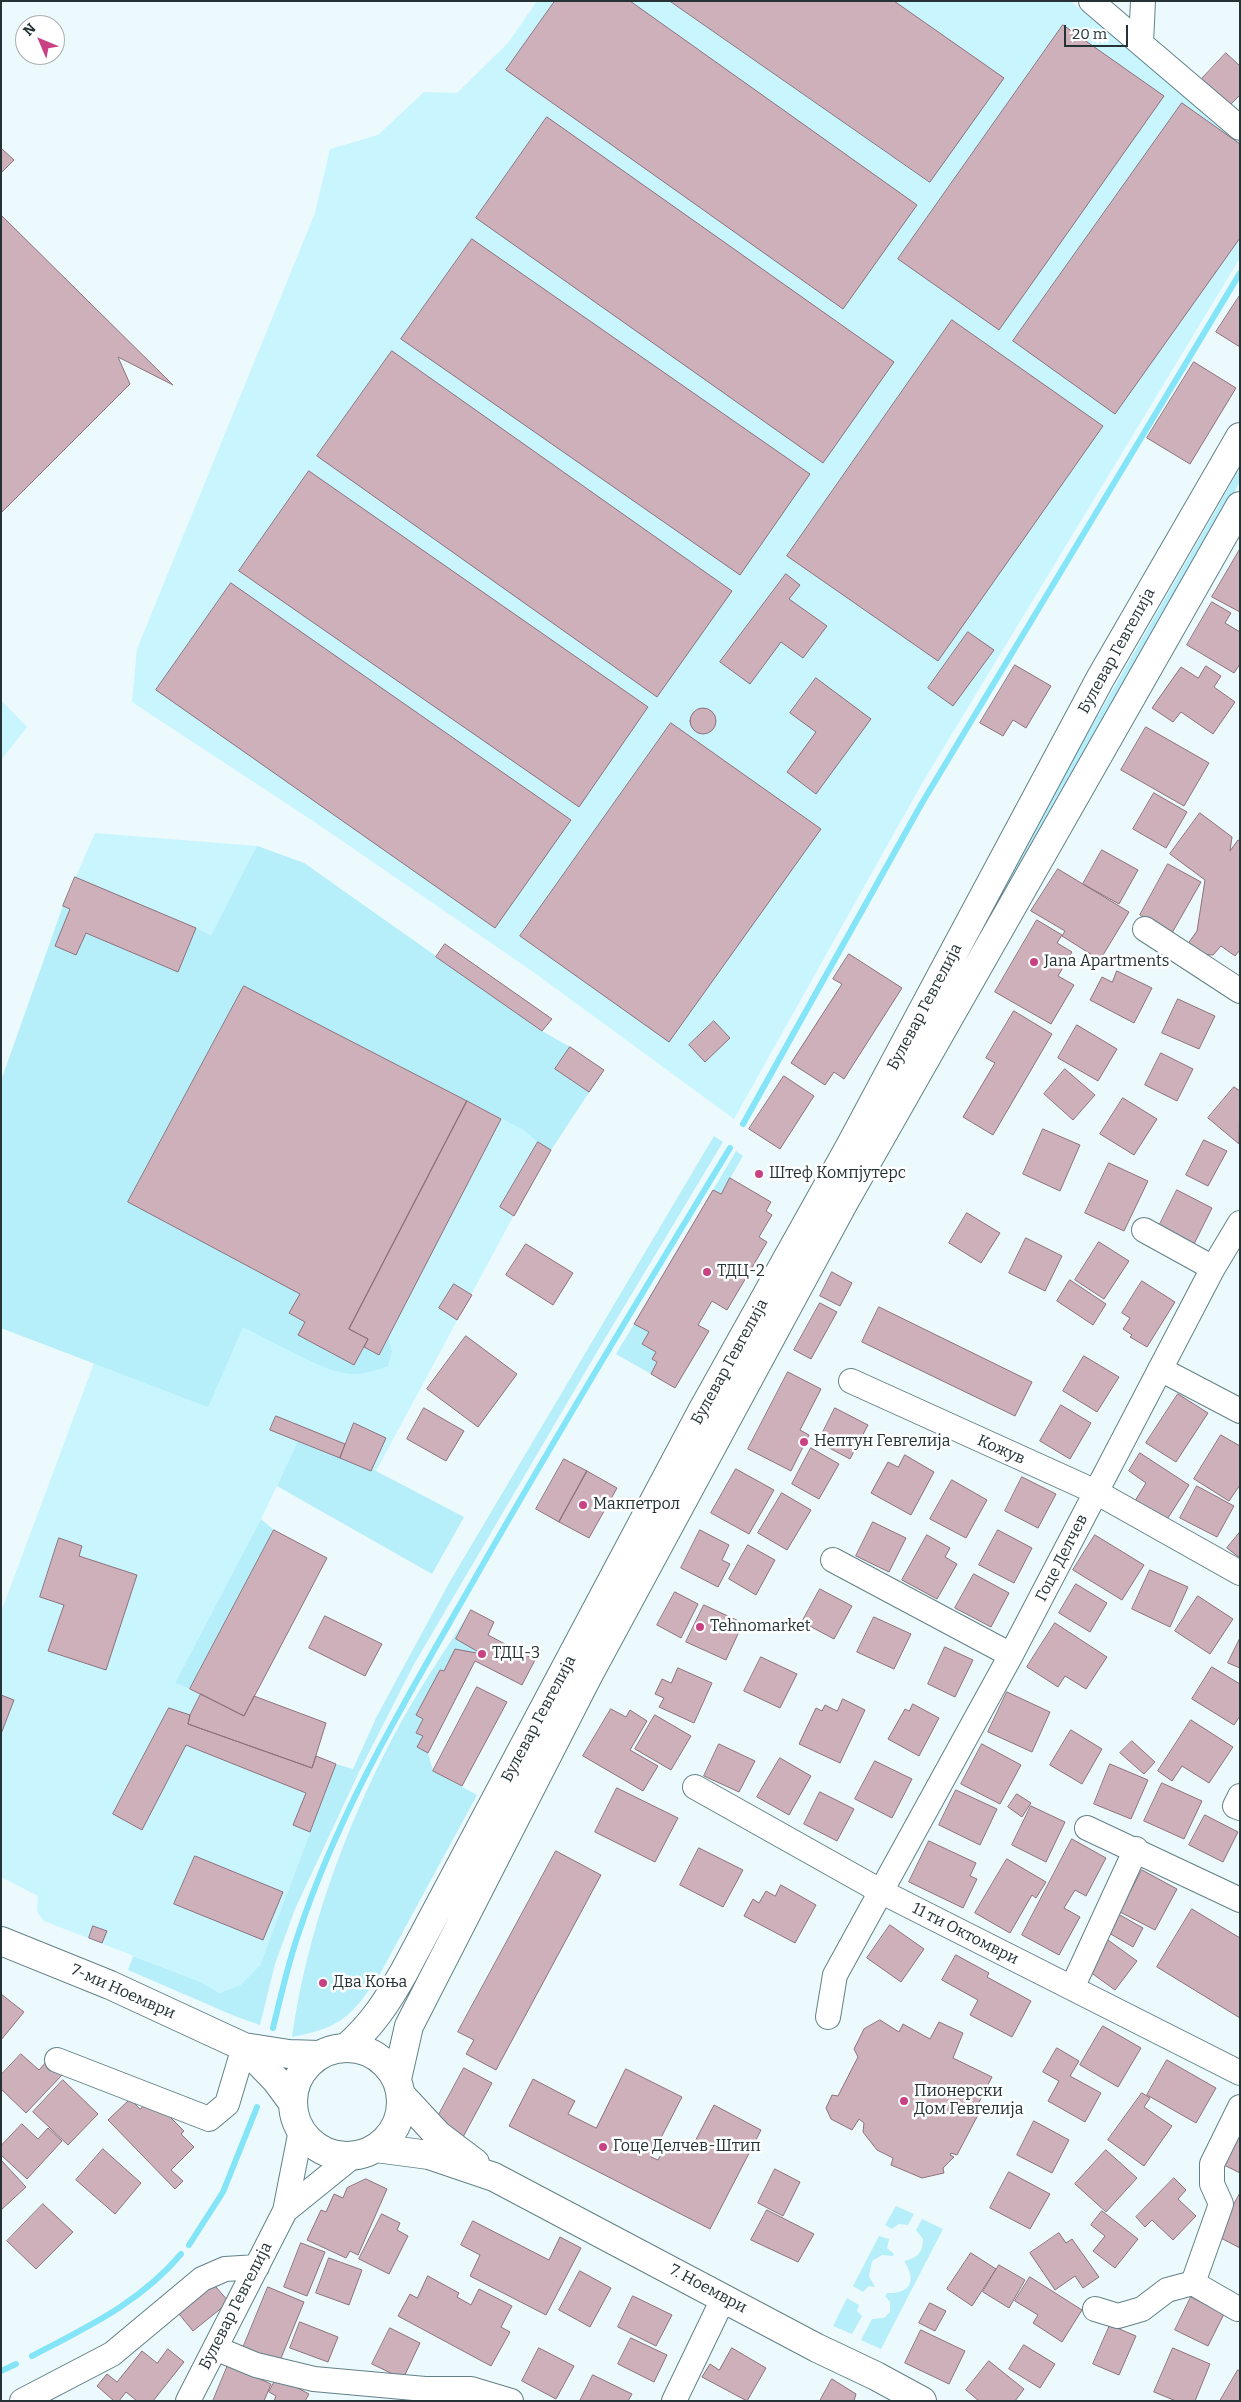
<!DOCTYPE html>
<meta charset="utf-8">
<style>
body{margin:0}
#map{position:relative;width:1241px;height:2402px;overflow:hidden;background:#ecfafd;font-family:Bitter,serif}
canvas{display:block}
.frame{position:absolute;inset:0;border:2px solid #253336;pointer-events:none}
.north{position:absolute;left:15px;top:15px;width:50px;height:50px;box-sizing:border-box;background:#fff;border:1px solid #a8adaf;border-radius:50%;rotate:315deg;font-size:14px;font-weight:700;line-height:20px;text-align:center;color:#253336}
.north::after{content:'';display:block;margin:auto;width:18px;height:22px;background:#c84283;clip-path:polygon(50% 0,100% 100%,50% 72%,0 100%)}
.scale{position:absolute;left:1064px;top:25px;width:64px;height:22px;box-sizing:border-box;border:2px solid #253336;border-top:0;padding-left:6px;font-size:15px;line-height:18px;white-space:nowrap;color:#253336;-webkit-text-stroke:4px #fff;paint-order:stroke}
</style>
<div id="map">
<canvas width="1241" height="2402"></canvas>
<div class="frame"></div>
<div class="north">N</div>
<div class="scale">20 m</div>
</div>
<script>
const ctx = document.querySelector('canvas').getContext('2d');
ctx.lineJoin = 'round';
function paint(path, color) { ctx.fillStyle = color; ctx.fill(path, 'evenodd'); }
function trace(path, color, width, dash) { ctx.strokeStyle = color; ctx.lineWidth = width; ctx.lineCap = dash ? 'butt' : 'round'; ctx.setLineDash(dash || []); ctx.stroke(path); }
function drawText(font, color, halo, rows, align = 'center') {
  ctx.font = font + ' Bitter,serif'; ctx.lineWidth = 5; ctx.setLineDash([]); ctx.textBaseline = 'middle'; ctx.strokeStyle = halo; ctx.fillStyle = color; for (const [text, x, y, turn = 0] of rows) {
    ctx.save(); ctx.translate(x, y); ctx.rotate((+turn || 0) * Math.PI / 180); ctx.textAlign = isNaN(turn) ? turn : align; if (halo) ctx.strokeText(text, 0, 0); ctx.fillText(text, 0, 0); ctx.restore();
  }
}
const built = new Path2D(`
 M537 1H1070L1240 137V258L921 785 734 1119 532 971 313 821 132 702 137 649 315 213 330 149 378 135 424 92 457 93 508 43Z
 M1 700 27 727 1 760Z
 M95 833 257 846 304 863 542 1031 604 1070 551 1150 514 1215 376 1471 298 1442 261 1519 175 1683 201 1694 190 1715 188 1723 312 1767 316 1756 336 1764 260 1965 241 1986 220 1993 198 1981 44 1921 37 1912 38 1896 1 1877V1612L94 1363 1 1328V1081L63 906Z`);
const green = new Path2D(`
 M1240 468V482L1057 805 859 1144 1049 801Z
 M257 846 304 863 542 1031 570 1047 555 1069 589 1092 551 1150 538 1142 524 1130 244 986 128 1202 300 1294 289 1313 305 1322 298 1335 354 1365 364 1347 379 1355 388 1337 392 1351 388 1366C376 1370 363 1375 350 1374 321 1371 271 1340 243 1327L208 1407 1 1328V1081L63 906 70 909 55 946 76 955 86 933 177 971 196 928 211 936Z
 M714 1136 723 1142 601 1345 413 1666 359 1772 295 1909 275 1964 260 2025 237 2017 128 1970 133 1956 198 1981 220 1993 241 1985 260 1965 336 1764 353 1769 377 1716 449 1583Z
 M736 1151 743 1156 721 1194 713 1190Z
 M634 1324 649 1332 642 1344 656 1352 652 1359 657 1362 651 1374 616 1354Z
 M298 1441 376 1471 464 1517 432 1574 277 1486Z
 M261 1519 274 1530 190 1689 175 1683Z
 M471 1610 456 1639 482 1654 455 1650 444 1671 440 1670 417 1715 423 1719 416 1733 423 1736 418 1747 428 1753 433 1771 477 1795 381 1972C354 2014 342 2028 292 2037 307 1932 344 1831 393 1737 416 1693 444 1652 471 1610Z
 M896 2206 914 2214 908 2225 899 2224 892 2229 885 2225Z
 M922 2219 943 2229 881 2349 861 2340 872 2319 884 2318 890 2312V2302L885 2296 887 2293C911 2294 917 2280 904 2261 917 2258 923 2253 923 2239L916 2230Z
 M879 2236 889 2239 887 2248 894 2254 893 2256 882 2255 872 2261 869 2276 875 2287 869 2286 863 2292 853 2286Z
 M847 2298 859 2305 857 2311 862 2316 852 2334 833 2326Z`);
const stream = new Path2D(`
 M743 1124 922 803 1240 273
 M273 2028C281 1996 288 1963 299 1932 339 1810 407 1698 470 1587 554 1439 642 1293 730 1148
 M189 2245 223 2192 257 2107
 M32 2356C87 2327 141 2302 181 2254
 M1 2371 16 2364`);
const building = new Path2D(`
 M555 1H630L917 205 843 309 506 70Z
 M670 1H894L1004 78 930 182Z
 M1063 25 1164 96 999 330 898 259Z
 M1226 53 1240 66V95L1226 109 1198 83Z
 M1182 103 1240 144V238L1115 414 1013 341Z
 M547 117 894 362 823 463 476 218Z
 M1 148 14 160 1 173Z
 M1 215 173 385 118 357 130 384 1 513Z
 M472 239 810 474 740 575 401 339Z
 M1240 295V347L1216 332Z
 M952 320 1103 426 938 661 787 556Z
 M392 351 732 591 657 697 317 456Z
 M1194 362 1236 388 1190 464 1147 438Z
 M309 471 648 707 579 807 239 571Z
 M1240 549V612L1212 597Z
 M786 574 800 585 789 599 827 626 803 658 781 642 750 684 720 662Z
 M231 583 571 820 495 928 156 690Z
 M1212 602 1231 613 1225 623 1240 632V664L1234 673 1187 645Z
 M968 632 994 650 953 706 928 688Z
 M1015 665 1051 686 1026 728 1013 720 1003 736 980 723Z
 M1206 666 1221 676 1214 687 1235 702 1213 734 1181 712 1173 722 1152 708 1181 667 1198 678Z
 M816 678 871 719 816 794 787 772 816 732 790 713Z
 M690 721a13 13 0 1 1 26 0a13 13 0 1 1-26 0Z
 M671 723 821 829 669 1042 520 936Z
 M1146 727 1209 763 1184 806 1121 770Z
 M1154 793 1187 812 1166 848 1133 829Z
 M1200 813 1232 837 1230 851 1238 840 1240 841V950L1235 956 1221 946 1213 955 1198 954 1187 945 1197 931 1205 880 1170 854Z
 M1102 850 1138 870 1119 904 1083 884Z
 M1168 864 1201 882 1172 933 1140 915Z
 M1058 869 1129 912 1100 960 1062 936 1065 931 1031 911Z
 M75 877 196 928 178 972 86 933 76 955 55 946 70 909 63 906Z
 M1037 920 1062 935 1057 943 1072 952 1058 976 1074 985 1051 1024 995 992Z
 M445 944 552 1019 542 1031 436 957Z
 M849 954 902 988 844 1079 834 1072 825 1085 791 1063 842 984 833 979Z
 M1117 971 1152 988 1134 1023 1090 1000 1102 977 1112 982Z
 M244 986 467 1101 349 1329 368 1339 354 1365 298 1335 305 1322 289 1313 300 1294 128 1202Z
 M1178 999 1215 1016 1199 1049 1162 1033Z
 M1014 1011 1052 1034 993 1135 963 1117 995 1063 986 1058Z
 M714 1021 730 1038 705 1062 689 1045Z
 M1077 1025 1117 1049 1098 1081 1058 1058Z
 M570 1047 604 1070 589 1092 555 1069Z
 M1161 1053 1193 1069 1177 1101 1145 1085Z
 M1065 1069 1095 1095 1073 1120 1044 1094Z
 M784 1076 814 1096 780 1149 749 1129Z
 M1234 1087 1240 1091 1239 1144 1208 1118Z
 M1123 1098 1157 1119 1134 1155 1100 1134Z
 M467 1101 501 1119 379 1355 364 1347 368 1339 349 1329Z
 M1043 1129 1080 1145 1060 1191 1023 1174Z
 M1204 1140 1227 1151 1208 1186 1186 1175Z
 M538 1142 551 1150 514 1216 500 1207Z
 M1109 1163 1148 1181 1124 1231 1085 1213Z
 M730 1178 771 1202 766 1211 772 1215 759 1237 767 1242 727 1310 712 1301 698 1325 709 1331 675 1388 651 1374 657 1362 652 1359 656 1352 642 1344 649 1332 634 1324 713 1190 721 1194Z
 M1177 1190 1212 1208 1193 1246 1158 1228Z
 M967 1213 1000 1233 981 1263 949 1243Z
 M1026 1238 1062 1256 1045 1291 1009 1273Z
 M1099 1242 1129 1261 1104 1299 1075 1280Z
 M526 1244 573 1273 553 1305 506 1275Z
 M832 1272 852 1283 840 1306 820 1296Z
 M1070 1280 1106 1304 1093 1325 1057 1301Z
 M1142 1281 1175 1302 1147 1347 1130 1337 1132 1335 1123 1329 1130 1318 1122 1313Z
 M454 1284 472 1295 457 1320 439 1308Z
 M820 1303 837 1312 811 1359 794 1350Z
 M879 1307 1032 1382 1015 1416 862 1342Z
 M466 1336 517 1374 478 1427 427 1389Z
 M1084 1356 1119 1377 1097 1412 1063 1391Z
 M788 1372 821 1389 800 1430 809 1435 791 1471 748 1449Z
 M1178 1394 1208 1413 1176 1462 1146 1443Z
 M1061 1405 1091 1423 1070 1459 1040 1441Z
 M424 1408 464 1431 446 1461 407 1439Z
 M835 1408 868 1425 850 1459 818 1442Z
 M276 1416 345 1444 340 1458 270 1430Z
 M354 1423 386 1438 371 1471 340 1458Z
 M1221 1435 1240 1446V1485L1229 1501 1194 1479Z
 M811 1448 839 1464 819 1499 792 1484Z
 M1140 1453 1189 1485 1166 1521 1135 1501 1146 1483 1129 1471Z
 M905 1455 934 1472 911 1515 871 1493 888 1462 898 1467Z
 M564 1459 587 1471 559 1522 536 1509Z
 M736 1469 774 1490 749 1534 711 1513Z
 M587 1471 617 1488 589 1538 559 1522Z
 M1022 1477 1056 1494 1038 1528 1005 1511Z
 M952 1480 987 1500 966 1538 930 1519Z
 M1197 1486 1234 1506 1217 1537 1180 1518Z
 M782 1493 811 1510 787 1550 758 1533Z
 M873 1522 906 1538 889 1572 856 1556Z
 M274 1530 327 1558 244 1716 190 1689Z
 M700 1530 729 1545 722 1560 730 1564 718 1587 681 1568Z
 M998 1530 1032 1548 1014 1583 979 1565Z
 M1240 1532V1558L1227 1548Z
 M927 1535 950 1548 945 1557 957 1564 937 1599 902 1580Z
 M1095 1535 1144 1565 1122 1600 1073 1570Z
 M59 1538 82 1546 79 1556 137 1575 106 1670 48 1651 64 1605 40 1597Z
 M748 1545 775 1560 756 1595 729 1579Z
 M1150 1570 1188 1587 1170 1627 1132 1609Z
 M974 1574 1009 1593 991 1627 955 1608Z
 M1076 1584 1107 1603 1090 1632 1059 1613Z
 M820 1589 852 1606 834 1639 802 1622Z
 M675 1592 698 1604 681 1638 657 1625Z
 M1198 1596 1233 1619 1210 1654 1175 1631Z
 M704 1605 743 1623 726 1660 686 1642Z
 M471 1610 494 1622 488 1635 535 1660 522 1685 475 1661 428 1753 417 1747 423 1736 416 1733 423 1719 416 1715 440 1670 444 1671 455 1649 482 1654 456 1639Z
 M325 1616 382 1644 365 1676 309 1648Z
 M874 1617 911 1634 894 1669 857 1652Z
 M1055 1623 1107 1657 1086 1689 1065 1676 1058 1687 1027 1667Z
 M1240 1638V1668L1228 1663Z
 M945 1647 973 1660 955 1697 928 1684Z
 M761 1657 797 1674 780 1708 744 1691Z
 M1212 1667 1240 1684V1716L1234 1725 1192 1699Z
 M678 1668 712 1683 694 1723 659 1707 664 1698 655 1694 662 1679 671 1683Z
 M477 1687 507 1702 462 1786 433 1771Z
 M1007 1692 1050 1712 1032 1752 988 1732Z
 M201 1694 244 1716 254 1696 326 1723 312 1768 188 1724 190 1715Z
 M1 1695 14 1700 1 1734Z
 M843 1699 865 1710 840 1763 799 1744 816 1708 822 1711 825 1705 837 1711Z
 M913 1704 939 1718 919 1756 888 1739 905 1709 909 1711Z
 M169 1708 190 1715 188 1724 312 1768 316 1756 336 1764 310 1832 293 1825 306 1793 186 1745 142 1830 113 1814Z
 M611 1709 626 1717 630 1710 647 1721 630 1750 658 1766 643 1791 583 1756Z
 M655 1715 691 1736 671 1770 635 1749Z
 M1191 1720 1233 1747 1209 1783 1182 1766 1172 1781 1158 1771Z
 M1071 1730 1102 1749 1082 1784 1050 1765Z
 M1132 1741 1155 1762 1144 1774 1120 1753Z
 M719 1744 755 1761 739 1792 704 1776Z
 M982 1744 1021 1765 1000 1804 961 1784Z
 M780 1758 811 1776 789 1815 757 1797Z
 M875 1761 912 1779 892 1818 855 1799Z
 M1110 1764 1148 1780 1131 1819 1094 1804Z
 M1162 1783 1202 1801 1184 1839 1144 1821Z
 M617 1788 678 1818 655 1862 595 1832Z
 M956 1790 997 1809 980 1845 939 1825Z
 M820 1792 854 1809 837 1841 804 1824Z
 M1017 1794 1031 1803 1022 1817 1008 1807Z
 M1031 1806 1065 1822 1046 1862 1012 1845Z
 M1205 1815 1238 1832 1223 1862 1189 1845Z
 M1072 1839 1106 1858 1086 1896 1075 1890 1064 1908 1080 1917 1059 1955 1022 1935Z
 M929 1841 976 1863 970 1876 977 1879 963 1908 909 1882Z
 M699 1848 743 1870 723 1907 680 1885Z
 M556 1851 601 1875 496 2070 466 2054 474 2040 458 2032Z
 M195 1856 283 1892 263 1940 174 1904Z
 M1007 1859 1046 1882 1036 1898 1032 1895 1010 1933 975 1913Z
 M1142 1870 1177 1889 1155 1930 1120 1912Z
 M781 1885 816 1905 795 1943 744 1916 753 1899 759 1903 766 1891 775 1896Z
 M1192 1909 1240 1938V2018L1157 1967Z
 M1120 1915 1143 1928 1133 1947 1109 1933Z
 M890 1925 924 1949 901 1982 867 1958Z
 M93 1926 107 1931 102 1943 89 1938Z
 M1108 1940 1137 1961 1115 1990 1086 1969Z
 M956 1955 989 1973 987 1977 1031 2001 1012 2037 970 2015 978 2000 942 1980Z
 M1 1994 24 2012 1 2040Z
 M880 2020 899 2032 903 2024 930 2039 939 2022 963 2033 953 2058 992 2077 977 2106 979 2113 957 2155 951 2153 950 2155 954 2157 943 2168 944 2173 922 2178 891 2165 893 2158 877 2150 863 2132 864 2123 859 2119 852 2130 831 2119 826 2108 832 2095 838 2096 858 2057 854 2049 864 2029Z
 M1103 2026 1141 2048 1118 2087 1080 2065Z
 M1057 2048 1079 2061 1070 2076 1101 2093 1085 2122 1048 2101 1059 2081 1043 2072Z
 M21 2054 39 2070 47 2061 62 2075 26 2113 1 2089V2075Z
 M1167 2060 1216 2088 1196 2123 1147 2095Z
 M464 2068 492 2083 463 2137 435 2122Z
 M626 2069 682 2097 651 2157 658 2160 668 2142 689 2153 714 2105 761 2130 710 2229 509 2126 533 2079 575 2101 568 2114 596 2128Z
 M63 2080 98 2114 68 2145 33 2112Z
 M1142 2093 1150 2098 1144 2107 1172 2126 1144 2166 1108 2140Z
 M151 2098 184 2131 181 2134 194 2147 171 2170 183 2181 175 2189 108 2120 130 2099 140 2109Z
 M1240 2120V2173L1218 2162Z
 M1034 2121 1069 2140 1052 2173 1017 2155Z
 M22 2124 38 2139 48 2128 62 2141 27 2179 1 2155V2146Z
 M103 2149 141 2183 115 2214 76 2180Z
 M1106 2150 1137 2178 1106 2212 1075 2184Z
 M1 2160 26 2187 1 2210Z
 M775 2169 800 2182 783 2216 758 2203Z
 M1009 2172 1050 2194 1030 2229 990 2208Z
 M1174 2178 1186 2190 1178 2199 1196 2216 1173 2240 1152 2220 1145 2227 1136 2217Z
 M366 2179 387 2189 358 2255 350 2251 346 2258 307 2240 321 2210 326 2212 334 2194 343 2198 347 2188Z
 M1240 2193V2248L1217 2236Z
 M43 2204 73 2232 36 2269 7 2241Z
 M767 2210 814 2234 798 2262 751 2240Z
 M1102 2211 1138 2239 1115 2268 1093 2251 1105 2236 1091 2225Z
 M382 2214 400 2223 397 2230 408 2236 389 2274 359 2259Z
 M473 2221 549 2260 560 2237 581 2248 546 2315 470 2276 480 2255 461 2245Z
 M1059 2233 1066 2243 1072 2239 1099 2277 1083 2288 1075 2276 1055 2290 1030 2253Z
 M301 2243 325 2252 307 2296 284 2287Z
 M971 2253 996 2269 972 2306 947 2289Z
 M329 2258 362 2270 349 2305 316 2293Z
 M999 2265 1025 2280 1009 2308 983 2292Z
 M580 2271 611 2288 590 2327 559 2310Z
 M428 2276 459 2293 457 2297 471 2305 479 2289 512 2306 501 2327 510 2332 491 2366 398 2316 410 2294 417 2298Z
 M1030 2277 1082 2310 1062 2342 1033 2323 1038 2315 1015 2301Z
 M209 2279 229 2302 193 2331 174 2308Z
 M268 2287 304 2302 279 2363 243 2348Z
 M633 2296 672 2315 656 2346 618 2327Z
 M1191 2297 1224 2314 1208 2346 1175 2330Z
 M930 2303 946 2311 935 2331 919 2323Z
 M300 2322 338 2337 328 2362 290 2348Z
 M1110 2325 1136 2336 1119 2375 1093 2364Z
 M390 2328 420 2343 403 2379 372 2364Z
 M921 2330 965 2351 949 2384 905 2363Z
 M631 2338 667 2355 654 2382 618 2364Z
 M1024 2345 1055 2364 1040 2388 1009 2369Z
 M539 2348 574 2366 556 2399 522 2381Z
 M732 2348 766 2368 747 2401 702 2377 710 2364 719 2370Z
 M1173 2348 1210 2364 1195 2401H1176L1154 2392Z
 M168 2349 184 2362 153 2401H137L126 2392 119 2401H114L97 2386 107 2374 117 2382 142 2351 157 2363Z
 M989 2361 1024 2389 1015 2401H979L966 2390Z
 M228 2365 271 2384 264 2401H213Z
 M1238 2370 1240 2371V2401H1220Z
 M593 2375 632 2394 628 2401H580Z
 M277 2377 309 2394 305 2401H274L276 2396 269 2392Z
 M832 2379 856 2394 854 2401H820Z`);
const street = new Path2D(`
 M1091 1 1240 128
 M1141 43 1143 1
 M1145 929 1240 991
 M1144 1230 1213 1268
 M1160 1369 1240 1411
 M851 1381 1096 1492 1240 1573
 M833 1560 1011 1655
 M695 1787 882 1892 1240 2073
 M1240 1796 1235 1806 1240 1808
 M1087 1828 1240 1900
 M1072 1988 1136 1849
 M828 2017 835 1975 1011 1655 1213 1268 1240 1223
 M57 2060 209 2119 227 2104 244 2047
 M285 2211 353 2156
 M1095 2309 1118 2316 1142 2309 1167 2290 1193 2283
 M1238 2309 1193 2283 1221 2204 1212 2184V2164L1240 2107
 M215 2348 256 2365 314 2379 425 2389H471L511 2401
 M22 2401 112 2354 202 2279 225 2269 257 2267
 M188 2401 285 2211 301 2130
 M674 2401 724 2297`);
const secondary = new Path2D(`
 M1 1941 110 1985 244 2047 289 2054 319 2055
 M244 2047 276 2080 293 2103
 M347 2047C373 2024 387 2002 404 1972L702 1411 849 1148 1100 679 1240 437
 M293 2102a54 54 0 1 1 108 0a54 54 0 1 1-108 0Z
 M397 2079 409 2026 590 1672 844 1202 1240 506
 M401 2095 438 2135 475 2163
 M376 2148 429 2155 494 2177 817 2348 876 2376 922 2401`);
const markers = [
 [1034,962,5,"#c84283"],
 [759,1174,5,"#c84283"],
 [707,1272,5,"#c84283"],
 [804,1442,5,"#c84283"],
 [583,1505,5,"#c84283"],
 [700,1627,5,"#c84283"],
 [482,1654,5,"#c84283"],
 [323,1983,5,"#c84283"],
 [904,2101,5,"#c84283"],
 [603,2147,5,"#c84283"]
];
const streetNames = [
 ["Булевар Гевгелија",1117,651,-61],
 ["Булевар Гевгелија",925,1007,-62],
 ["Булевар Гевгелија",730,1362,-61],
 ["Кожув",1001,1450,24],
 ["Гоце Делчев",1062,1558,-63],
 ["Булевар Гевгелија",539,1719,-62],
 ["11 ти Октомври",965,1934,27],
 ["7-ми Ноември",123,1992,24],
 ["7. Ноември",708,2289,28],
 ["Булевар Гевгелија",236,2306,-63]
];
const poiNames = [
 ["Jana Apartments",1044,962],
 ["Штеф Компјутерс",769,1174],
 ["ТДЦ-2",717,1272],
 ["Нептун Гевгелија",814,1442],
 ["Макпетрол",593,1505],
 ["Tehnomarket",710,1627],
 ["ТДЦ-3",492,1654],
 ["Два Коња",333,1983],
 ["Пионерски",914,2092],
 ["Дом Гевгелија",914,2110],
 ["Гоце Делчев-Штип",613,2147]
];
paint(built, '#c9f5fe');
paint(green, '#b6eefa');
trace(stream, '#84e4f8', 6);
paint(building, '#cdb0ba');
trace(building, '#8d727c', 1);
trace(street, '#628188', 26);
trace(secondary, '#628188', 30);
trace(street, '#fff', 24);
trace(secondary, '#fff', 28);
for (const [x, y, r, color] of markers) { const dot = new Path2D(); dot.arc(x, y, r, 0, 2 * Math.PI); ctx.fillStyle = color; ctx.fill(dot); trace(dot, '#fff', 2); }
drawText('16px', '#253336', '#fff', streetNames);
drawText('16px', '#253336', '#fff', poiNames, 'left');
</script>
